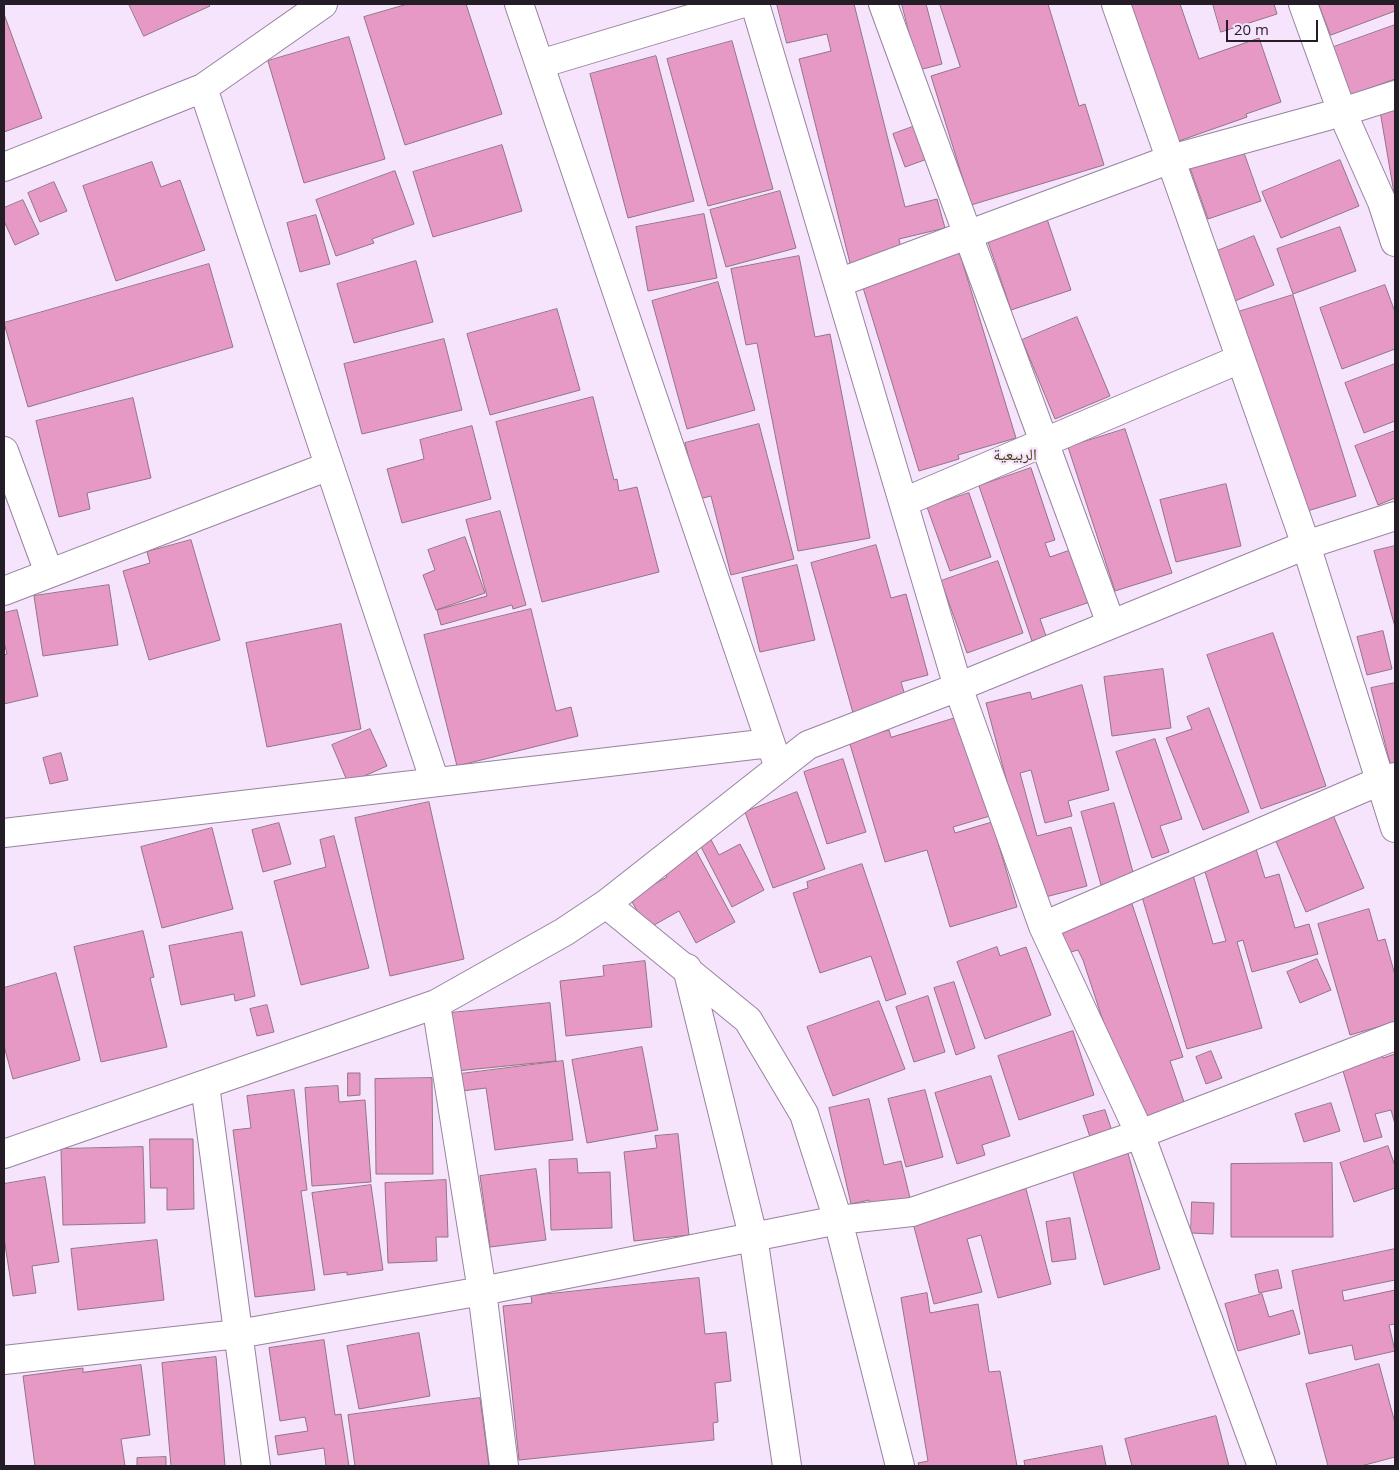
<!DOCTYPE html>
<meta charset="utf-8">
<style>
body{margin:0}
#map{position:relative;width:1399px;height:1470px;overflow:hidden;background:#f5e4fc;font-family:"Open Sans",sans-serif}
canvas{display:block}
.frame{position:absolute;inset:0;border:5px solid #241c27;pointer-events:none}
.scale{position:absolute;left:1226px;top:20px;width:92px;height:22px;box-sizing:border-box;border:2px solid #241c27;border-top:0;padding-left:6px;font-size:15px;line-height:18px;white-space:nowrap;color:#241c27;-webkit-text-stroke:4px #f5e4fc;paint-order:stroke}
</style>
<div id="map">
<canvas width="1399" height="1470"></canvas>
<div class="frame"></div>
<div class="scale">20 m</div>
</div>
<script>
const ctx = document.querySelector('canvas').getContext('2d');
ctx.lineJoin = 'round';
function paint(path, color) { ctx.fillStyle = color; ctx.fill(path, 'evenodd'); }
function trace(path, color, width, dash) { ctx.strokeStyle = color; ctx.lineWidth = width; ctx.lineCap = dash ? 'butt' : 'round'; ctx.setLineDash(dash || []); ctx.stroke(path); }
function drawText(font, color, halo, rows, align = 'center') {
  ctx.font = font + ' "Open Sans","Noto Naskh Arabic",sans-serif'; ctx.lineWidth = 4.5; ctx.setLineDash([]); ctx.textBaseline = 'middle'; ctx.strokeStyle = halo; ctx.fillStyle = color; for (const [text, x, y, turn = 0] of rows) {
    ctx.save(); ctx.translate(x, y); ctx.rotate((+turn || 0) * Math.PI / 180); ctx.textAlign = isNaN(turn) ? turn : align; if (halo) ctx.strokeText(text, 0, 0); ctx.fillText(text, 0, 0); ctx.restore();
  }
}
const building = new Path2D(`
 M129 4H208L210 6 144 36Z
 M408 4H466L502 114 405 145 364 17Z
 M777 4H854L905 207 937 199 945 228 899 239 902 254 851 267 799 59 831 51 827 34 787 43Z
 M902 4H926L942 64 919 70Z
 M940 4H1048L1079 106 1085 104 1104 165 971 205 931 76 960 67Z
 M1125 4H1180L1199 59 1259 38 1281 102 1246 114 1247 117 1176 142Z
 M1213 4H1274L1277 14 1221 32Z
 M1319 4H1395V11L1331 35Z
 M4 14 42 118 4 132Z
 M1395 25V79L1348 96 1331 48Z
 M349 37 385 159 304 183 268 61Z
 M732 41 773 189 708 206 667 59Z
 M656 56 694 201 628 218 590 74Z
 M1395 102V193H1394L1379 105Z
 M918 125 930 158 905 167 893 134Z
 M502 145 522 211 433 237 413 172Z
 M1243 150 1261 201 1208 219 1190 168Z
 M1340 160 1359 206 1281 238 1262 192Z
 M152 162 161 187 180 180 205 250 116 281 83 186Z
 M395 171 414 224 372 239 374 243 336 256 316 200Z
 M54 182 67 211 40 222 28 193Z
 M780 191 796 248 726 267 710 210Z
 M23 200 39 234 15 245 4 221V208Z
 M1045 213 1071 290 1011 310 985 233Z
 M704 214 717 278 648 291 636 227Z
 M316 215 330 264 300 272 287 223Z
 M1340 227 1356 271 1293 294 1277 249Z
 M1254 236 1274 285 1230 303 1210 254Z
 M959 251 1016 438 958 455 959 459 919 471 861 281Z
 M799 256 815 337 830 334 870 538 798 551 757 343 746 345 731 269Z
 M416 261 433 322 354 343 337 284Z
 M209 264 233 347 28 407 4 323Z
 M718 282 755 410 687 429 652 301Z
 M1385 285 1395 312V349L1342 369 1320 308Z
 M1293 295 1356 496 1301 513 1238 312Z
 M557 309 580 390 490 415 467 334Z
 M1077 317 1110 396 1055 419 1022 340Z
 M444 339 462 410 362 434 344 364Z
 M1395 364V421L1364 433 1345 383Z
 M593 397 614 480 617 479 619 491 637 487 659 572 542 602 496 422Z
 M133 398 151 478 87 493 90 509 59 517 36 421Z
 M759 424 794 559 731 575 711 496 699 499 685 443Z
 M472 426 491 499 402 523 387 469 424 459 420 440Z
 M1125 429 1172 573 1115 591 1068 447Z
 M1395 431V498L1378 505 1355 446Z
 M1031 468 1055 540 1045 543 1050 557 1073 549 1090 602 1040 619 1046 636 1032 641 979 486Z
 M1226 484 1241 546 1176 562 1160 500Z
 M969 493 991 557 950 571 927 507Z
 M500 511 526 605 513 609 512 605 441 625 437 610 487 596 466 520Z
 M465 537 485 593 436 610 423 575 435 570 428 550Z
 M191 540 220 640 149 660 123 571 150 563 147 552Z
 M876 545 891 598 906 594 928 675 901 682 906 699 853 713 811 563Z
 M1395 546V627L1374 551Z
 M998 561 1023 633 967 653 941 581Z
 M797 565 815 640 760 652 742 578Z
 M109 585 118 645 43 656 34 596Z
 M531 609 556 711 571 707 578 736 457 766 424 635Z
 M17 610 38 696 4 704V655L7 654 4 642V613Z
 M341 624 361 729 267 747 246 643Z
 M1383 631 1392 669 1367 675 1357 637Z
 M1273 633 1326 786 1261 809 1207 655Z
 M1163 669 1171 728 1112 736 1104 677Z
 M1395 683V766L1391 767 1371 688Z
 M1082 685 1109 790 1068 801 1072 816 1045 823 1031 770 1020 773 1037 836 1071 827 1087 886 1038 899 986 703 1030 692 1032 699Z
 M1209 708 1249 812 1203 830 1166 738 1192 729 1187 717Z
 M962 716 990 816 953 827 955 833 992 822 1017 907 950 927 927 850 885 862 849 741 889 730 891 737Z
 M370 729 387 766 348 783 332 745Z
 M1155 739 1182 819 1160 826 1169 852 1152 858 1116 752Z
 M61 753 68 780 50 784 43 758Z
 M843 759 866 832 827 844 804 772Z
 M797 792 825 869 773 888 745 812Z
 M429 802 464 959 390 976 355 818Z
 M1114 803 1134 876 1101 885 1081 812Z
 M1330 808 1364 888 1306 912 1272 832Z
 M279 823 291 864 263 872 252 830Z
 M212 828 233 909 162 928 141 847Z
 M334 836 369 968 301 985 274 881 326 867 320 840Z
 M709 836 719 855 740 844 764 890 732 907 698 841Z
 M695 849 735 922 696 943 679 911 647 929 630 898 667 877 662 867Z
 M1256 849 1265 878 1279 874 1295 928 1309 924 1318 954 1252 972 1243 940 1237 942 1262 1028 1187 1049 1140 890 1193 875 1213 944 1226 941 1203 865Z
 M862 864 906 994 886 1001 871 956 820 973 793 893 808 888 807 882Z
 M1132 904 1183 1057 1170 1061 1186 1108 1137 1124 1083 960 1078 950 1064 954 1056 929Z
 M1369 909 1378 941 1385 939 1395 975V1022L1350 1035 1318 924Z
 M143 931 154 977 150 978 167 1047 101 1062 74 947Z
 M242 932 255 996 235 1001 234 994 181 1005 169 946Z
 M997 947 1000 956 1026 947 1051 1015 985 1039 957 962Z
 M1317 959 1331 990 1300 1003 1287 972Z
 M645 961 652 1027 566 1036 560 981 604 976 603 966Z
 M56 973 80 1060 13 1079 4 1046V988Z
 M954 982 975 1048 956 1055 934 988Z
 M928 996 945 1052 914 1062 896 1007Z
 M879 1001 905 1069 833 1096 807 1027Z
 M550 1003 556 1061 456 1071 450 1013Z
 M267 1005 274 1032 257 1036 250 1009Z
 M1073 1031 1094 1095 1019 1120 998 1056Z
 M642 1047 658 1130 587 1143 572 1060Z
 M1211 1051 1222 1078 1206 1084 1196 1057Z
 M1381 1051 1383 1058 1395 1054V1124L1391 1110 1375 1114 1382 1137 1364 1142 1341 1064Z
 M563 1061 573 1140 495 1150 486 1088 462 1091 460 1074Z
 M348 1073H360V1095L348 1096Z
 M991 1076 1010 1136 982 1145 985 1155 957 1164 935 1093Z
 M432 1078 433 1174H376L375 1079Z
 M338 1086 339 1102 365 1100 371 1182 312 1186 305 1088Z
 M294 1090 307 1190 301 1191 315 1290 255 1297 233 1130 251 1128 247 1096Z
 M925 1090 943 1157 906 1167 888 1099Z
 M869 1099 884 1165 901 1161 911 1202 872 1212 869 1200 851 1204 829 1108Z
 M1331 1103 1340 1131 1304 1142 1295 1114Z
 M1105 1110 1112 1131 1090 1137 1083 1116Z
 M678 1134 689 1235 634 1241 624 1152 657 1148 655 1136Z
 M150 1139H193L194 1209 167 1210V1188H151Z
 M1126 1146 1160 1269 1104 1285 1070 1162Z
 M1388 1146 1395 1166V1188L1354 1202 1340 1163Z
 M143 1147 145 1223 63 1225 61 1149Z
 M577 1159 578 1173 610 1172 612 1228 551 1230 549 1160Z
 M1332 1163 1333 1237H1231V1164Z
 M536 1169 546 1240 490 1247 480 1176Z
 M45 1177 59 1262 32 1266 36 1293 13 1296 4 1238V1184Z
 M446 1180 448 1237H436L437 1261 388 1263 385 1183Z
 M371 1185 383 1270 347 1275V1272L324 1275 312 1193Z
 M1026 1189 1051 1284 998 1298 981 1235 967 1239 982 1292 934 1304 912 1219Z
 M1192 1202 1214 1203 1213 1234 1191 1233Z
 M1070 1218 1076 1259 1052 1262 1046 1222Z
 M157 1240 164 1300 78 1310 71 1249Z
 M1395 1249V1280L1342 1291 1344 1301 1395 1290V1324L1389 1325 1395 1351 1355 1360 1352 1345 1309 1354 1292 1271Z
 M1278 1270 1282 1288 1259 1293 1255 1275Z
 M699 1278 705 1334 726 1332 731 1381 715 1383 718 1422 713 1423 714 1440 519 1460 503 1306 532 1303 531 1296Z
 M927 1293 930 1313 978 1304 989 1372 1000 1371 1017 1466H919L918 1463 928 1461 901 1298Z
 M1262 1294 1269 1317 1293 1310 1300 1334 1238 1351 1225 1304Z
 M419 1333 430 1396 359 1409 347 1346Z
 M324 1340 335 1415 341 1414 349 1466H326L324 1448 278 1455 275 1436 308 1431 305 1417 280 1421 269 1348Z
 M216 1357 225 1466H171L162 1363Z
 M1379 1364 1395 1423V1457L1361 1466H1328L1306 1384Z
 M141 1365 150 1435 121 1439 125 1466H35L23 1376 83 1368V1372Z
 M480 1398 489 1466H355L348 1415Z
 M1216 1416 1229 1466H1132L1125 1439Z
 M1102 1446 1106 1466H1025L1024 1461Z
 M166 1457V1466H137V1458Z`);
const minor = new Path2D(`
 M519 4 779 768
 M755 4 958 687 1043 926 1140 1134 1262 1466
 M883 4 1111 624
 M1116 4 1306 545 1395 828
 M1303 4 1342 112 1382 202 1395 242
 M540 64 740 4
 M203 88 435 782
 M4 167 203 88 323 4
 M838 283 1171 159 1342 112 1395 95
 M4 451 49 573
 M904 502 1240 359
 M4 591 329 466
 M4 833 770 743
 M606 904 748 1020 804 1114 838 1220 900 1466
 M1043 926 1380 781 1395 777
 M687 968 753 1236 787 1466
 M436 1004 482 1291 504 1466
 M205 1085 256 1466
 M4 1154 436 1004 564 932 606 904 808 745 958 687 1306 545 1395 516
 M4 1360 238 1334 482 1291 838 1220 912 1212 1140 1134 1395 1036`);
const neighbourhoodNames = [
 ["الربيعية",1015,455]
];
paint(building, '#e799c5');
trace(building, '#937484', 1);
trace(minor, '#97839f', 30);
trace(minor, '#fff', 28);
drawText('16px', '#433b11', '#f5e4fc', neighbourhoodNames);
</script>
